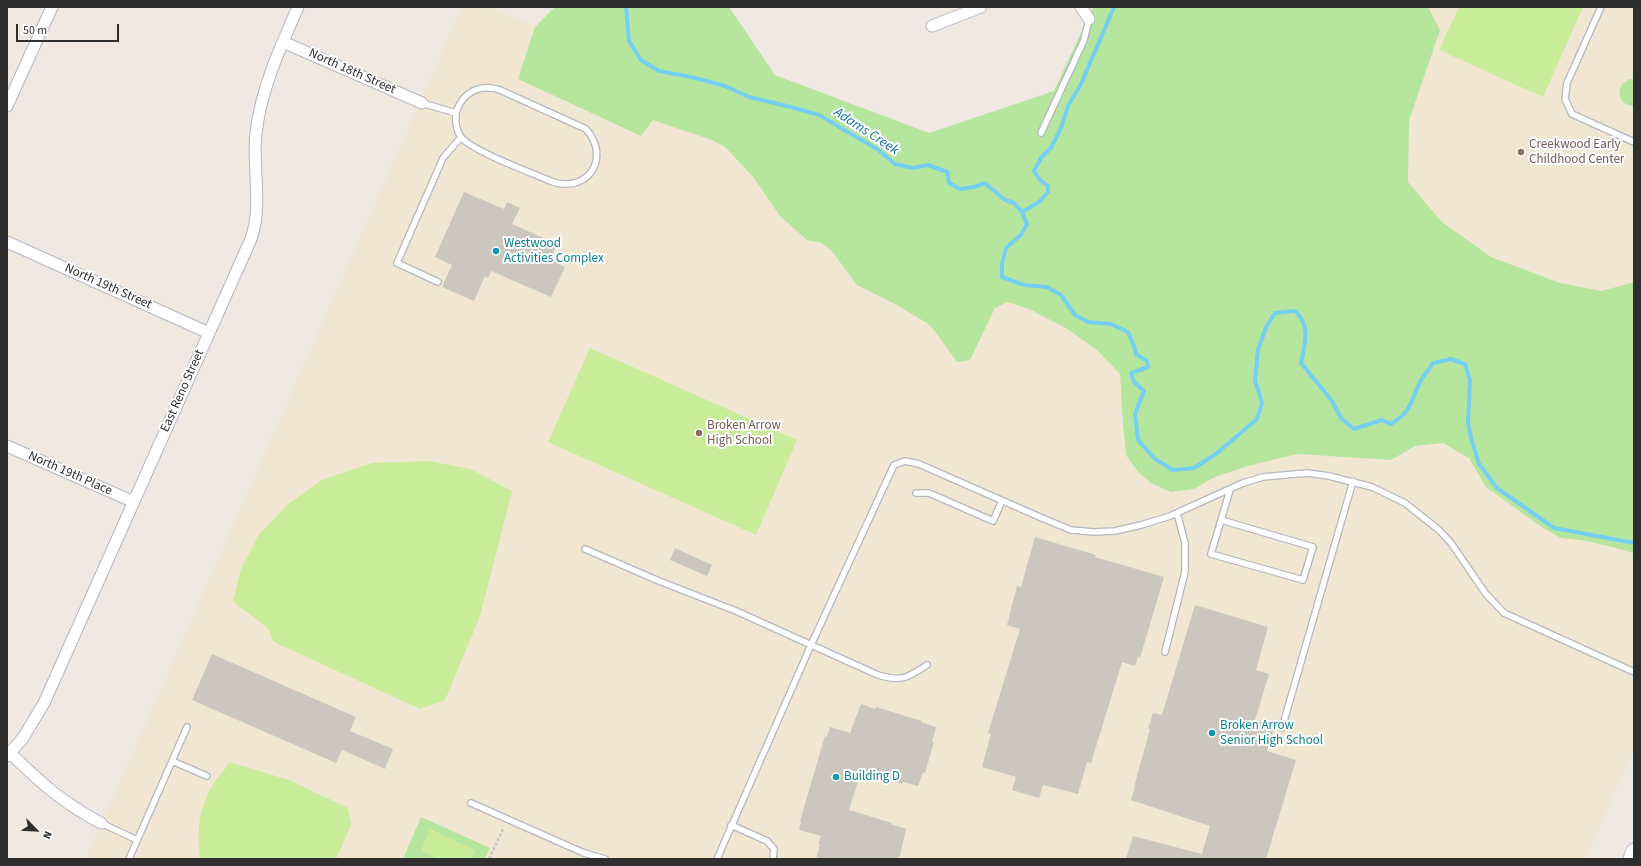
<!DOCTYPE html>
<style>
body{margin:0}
#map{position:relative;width:1641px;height:866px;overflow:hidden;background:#efe9e1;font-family:"Source Sans 3",sans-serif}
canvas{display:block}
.frame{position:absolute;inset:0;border:8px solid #2e2e2e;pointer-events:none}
.north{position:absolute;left:16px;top:810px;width:40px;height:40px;-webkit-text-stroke:3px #fff;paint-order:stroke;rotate:114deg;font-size:11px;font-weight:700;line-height:16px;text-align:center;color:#2e2e2e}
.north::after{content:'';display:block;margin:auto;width:14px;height:18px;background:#2e2e2e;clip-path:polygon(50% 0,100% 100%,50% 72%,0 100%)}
.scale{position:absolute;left:16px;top:24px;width:103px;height:18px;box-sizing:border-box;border:2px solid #2e2e2e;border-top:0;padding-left:5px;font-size:12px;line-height:14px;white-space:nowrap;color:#2e2e2e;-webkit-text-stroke:3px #fff;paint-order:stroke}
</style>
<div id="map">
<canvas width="1641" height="866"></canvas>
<div class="frame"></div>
<div class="north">N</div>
<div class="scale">50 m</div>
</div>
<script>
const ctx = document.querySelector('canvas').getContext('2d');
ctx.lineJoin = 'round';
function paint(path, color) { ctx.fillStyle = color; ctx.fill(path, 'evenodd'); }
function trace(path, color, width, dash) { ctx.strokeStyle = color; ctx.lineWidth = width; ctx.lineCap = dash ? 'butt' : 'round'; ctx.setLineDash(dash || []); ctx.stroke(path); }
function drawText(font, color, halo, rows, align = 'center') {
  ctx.font = font + ' "Source Sans 3",sans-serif'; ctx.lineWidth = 4; ctx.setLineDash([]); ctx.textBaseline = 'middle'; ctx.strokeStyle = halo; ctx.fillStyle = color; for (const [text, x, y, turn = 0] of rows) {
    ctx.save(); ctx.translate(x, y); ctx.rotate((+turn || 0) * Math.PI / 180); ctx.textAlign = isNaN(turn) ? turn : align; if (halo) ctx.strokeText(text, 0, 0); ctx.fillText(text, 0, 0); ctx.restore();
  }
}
const education = new Path2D(`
 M462 7H490L535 27 518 79 641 136 653 120 712 140 725 147 754 178 780 216 807 240 821 243 831 250 857 285 893 303 927 323 970 360 995 308 1007 302 1029 309 1066 328 1097 350 1120 374 1123 423 1151 483 1171 492 1194 489 1215 477 1248 466 1297 454 1391 460 1415 446 1443 443 1469 458 1486 487 1543 528 1561 538 1588 541 1634 553V749L1585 859H86Z
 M1428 7H1634V282L1602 291 1560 283 1491 257 1442 222 1408 182 1409 121 1440 30Z`);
const green = new Path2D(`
 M555 7H729L775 75 929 133 1054 91 1093 7H1428L1440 30 1409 121 1408 182 1442 222 1491 257 1560 283 1602 291 1634 282V553L1588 541 1561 538 1543 528 1486 487 1469 458 1443 443 1415 446 1391 460 1297 454 1248 466 1215 477 1194 489 1171 492 1151 483 1139 473 1126 455 1123 423 1120 374 1097 350 1066 328 1029 309 1007 302 995 308 970 360 957 362 934 330 927 323 893 303 857 285 831 250 821 243 807 240 780 216 754 178 725 147 712 140 653 120 641 136 518 79 535 27Z
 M1630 79H1634V106C1621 105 1616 95 1622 84Z
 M421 817 490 848 485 859H403Z`);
const pitch = new Path2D(`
 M1459 7H1583L1543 97 1439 50Z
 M590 348 797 440 756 535 548 442Z
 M429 461 470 469 512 491 480 616 445 700 420 709 274 642 267 627 233 602 241 569 258 536 287 505 322 480 372 463Z
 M229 762 289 780 348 808 351 825 336 859H200C197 829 198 810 214 783 219 775 224 773 229 762Z
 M430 829 475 850 471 859H439L421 851Z`);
const stream = new Path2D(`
 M626 7 629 41 641 60 659 71 691 77 725 86 749 97 791 107 819 115 877 149 895 164 913 168 928 165 947 172 949 183 960 189 974 187 985 183 1005 200 1014 203 1022 212 1027 224 1021 235 1006 248 1002 264V277L1024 285 1047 287 1061 295 1075 315 1088 322 1111 324 1128 332 1134 346 1136 354 1147 361 1148 367 1131 373 1134 382 1144 391 1135 414 1138 440 1155 459 1173 470 1194 468 1216 454 1257 419 1262 403 1255 380 1258 350 1266 327 1275 313 1295 311C1311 325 1305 344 1301 363L1332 401 1341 418 1354 429 1382 420 1391 424C1410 413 1411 402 1419 384 1422 377 1429 370 1433 363L1451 359 1465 364 1470 380 1468 423 1471 438 1479 464 1497 488 1554 528 1634 543
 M1022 212 1039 202 1048 192V186L1040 180 1034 171 1041 158 1051 148 1061 128 1068 106 1081 84 1114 7`);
const building = new Path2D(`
 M464 192 504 209 507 202 520 208 512 224 557 244 550 260 565 267 551 297 491 271 488 278 485 276 474 301 442 287 452 265 435 257Z
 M1035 537 1096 555 1095 557 1164 577 1140 658 1138 657 1135 666 1122 662 1091 763 1087 762 1078 794 1043 785 1039 798 1012 790 1016 777 982 767 991 734 988 733 1020 629 1007 625 1017 586 1021 587Z
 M675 548 712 565 707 576 670 560Z
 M1195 605 1268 627 1256 670 1269 674 1255 720 1275 726 1267 751 1296 760 1266 859H1126L1133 836 1202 854 1210 826 1131 800 1135 787H1134L1150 729H1148L1153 713 1162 715Z
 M212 654 356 717 350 731 393 749 385 769 342 750 336 763 192 700Z
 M861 704 875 709 876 707 922 721 921 722 936 727 932 742H934L925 773 923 772 918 786 903 782 902 784 861 772 849 810 892 823 891 824 906 829 899 859H816L820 844H818L821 836 799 830 801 822 800 821 825 736 827 737 830 727 850 733Z`);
const path = new Path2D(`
 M489 859 504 827`);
const lane = new Path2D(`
 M1601 7 1567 83 1565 99 1572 114 1634 142
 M422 103 456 113C462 93 479 83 500 90L586 129C611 157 589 193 553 182 535 174 471 151 461 137 456 130 455 122 456 113
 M1041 133 1084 40 1089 19
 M438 282 397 263 443 158 461 137
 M916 493H929L993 521 1002 501
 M1221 520 1313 547 1303 580 1211 554 1230 490
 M585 549 659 581 736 611 878 675C902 682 907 678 927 665
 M1165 652 1185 572V543L1177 513
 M1282 728 1353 481
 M172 761 207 776
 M471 803 584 853 605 859
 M101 823 137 840
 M731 825 767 841 774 849 773 859
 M129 859 187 727
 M717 859 811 645 894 465 905 461 919 464 1042 518 1071 530 1094 532 1115 531 1141 525 1170 516 1243 483 1263 477 1307 473 1329 476 1372 487 1405 503 1439 530 1451 543 1486 594 1504 613 1634 672`);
const street = new Path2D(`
 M1081 7 1089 19
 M932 26 981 7
 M283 42 422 103
 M7 106 52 7
 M7 242 209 333
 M7 446 134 502
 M10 753C41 783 63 803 101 823
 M7 756 23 738 44 703 251 239C263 205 252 168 256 133 261 89 280 48 298 7`);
const secondary = new Path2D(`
 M1631 859 1634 851`);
const markers = [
 [1521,152,4,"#8d6e63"],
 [496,251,4,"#0f9aa8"],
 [699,433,4,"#8d6e63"],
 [1212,733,4,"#0f9aa8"],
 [836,777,4,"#0f9aa8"]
];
const streetNames = [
 ["North 18th Street",352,72,24],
 ["North 19th Street",108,287,24],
 ["East Reno Street",183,391,-66],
 ["North 19th Place",70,474,24]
];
const educationNames = [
 ["Creekwood Early",1529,145],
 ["Childhood Center",1529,160],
 ["Broken Arrow",707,426],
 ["High School",707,441]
];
const cultureNames = [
 ["Westwood",504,244],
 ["Activities Complex",504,259],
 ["Broken Arrow",1220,726],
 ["Senior High School",1220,741],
 ["Building D",844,777]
];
const waterNames = [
 ["Adams Creek",866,132,33]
];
paint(education, '#f0e6d1');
paint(green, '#b6e59e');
paint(pitch, '#c9ec9a');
trace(stream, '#75cff0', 4);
paint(building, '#cbc7bf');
trace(lane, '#b4b7c1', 8);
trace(street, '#b4b7c1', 13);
trace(secondary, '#b4b7c1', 17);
trace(path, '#c9c9c9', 2.5, [3, 2]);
trace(lane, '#fff', 5.5);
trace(street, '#fff', 11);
trace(secondary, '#fff', 15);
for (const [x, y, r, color] of markers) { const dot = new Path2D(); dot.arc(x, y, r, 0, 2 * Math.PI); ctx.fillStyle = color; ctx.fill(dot); trace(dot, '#fff', 1.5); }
drawText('13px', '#2e2e2e', '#fff', streetNames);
drawText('13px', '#785e54', '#fff', educationNames, 'left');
drawText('13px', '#0d838f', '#fff', cultureNames, 'left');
drawText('italic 14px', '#0d6fa3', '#fff', waterNames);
</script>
